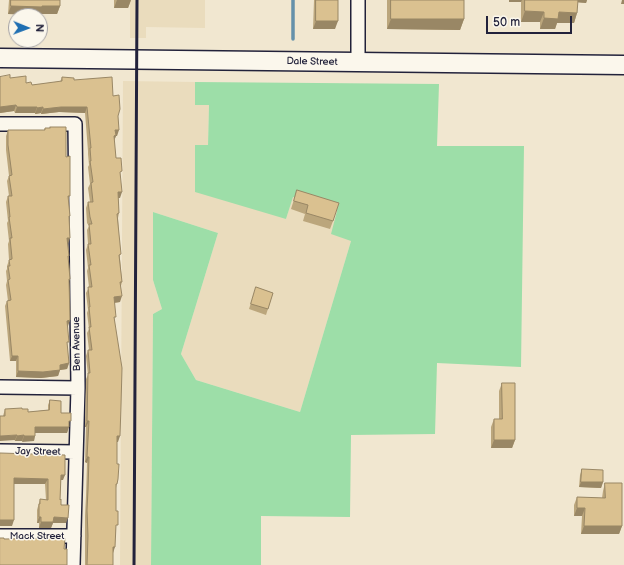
<!DOCTYPE html>
<style>
body{margin:0}
#map{position:relative;width:624px;height:565px;overflow:hidden;background:#f1e7d0;font-family:"Balsamiq Sans",sans-serif}
canvas{display:block}
.north{position:absolute;left:8px;top:8px;width:40px;height:40px;box-sizing:border-box;background:#fbf7ec;border:1px solid #a4a2a5;border-radius:50%;rotate:91deg;font-size:11px;font-weight:700;line-height:16px;text-align:center;color:#22223b}
.north::after{content:'';display:block;margin:auto;width:14px;height:18px;background:#1f6fb2;clip-path:polygon(50% 0,100% 100%,50% 72%,0 100%)}
.scale{position:absolute;left:486px;top:16px;width:86px;height:18px;box-sizing:border-box;border:2px solid #22223b;border-top:0;padding-left:5px;font-size:12px;line-height:14px;white-space:nowrap;color:#22223b;-webkit-text-stroke:3px #fbf7ec;paint-order:stroke}
</style>
<div id="map">
<canvas width="624" height="565"></canvas>
<div class="north">N</div>
<div class="scale">50 m</div>
</div>
<script>
const ctx = document.querySelector('canvas').getContext('2d');
ctx.lineJoin = 'round';
function paint(path, color) { ctx.fillStyle = color; ctx.fill(path, 'evenodd'); }
function trace(path, color, width, dash) { ctx.strokeStyle = color; ctx.lineWidth = width; ctx.lineCap = dash ? 'butt' : 'round'; ctx.setLineDash(dash || []); ctx.stroke(path); }
function drawText(font, color, halo, rows, align = 'center') {
  ctx.font = font + ' "Balsamiq Sans",sans-serif'; ctx.lineWidth = 3; ctx.setLineDash([]); ctx.textBaseline = 'middle'; ctx.strokeStyle = halo; ctx.fillStyle = color; for (const [text, x, y, turn = 0] of rows) {
    ctx.save(); ctx.translate(x, y); ctx.rotate((+turn || 0) * Math.PI / 180); ctx.textAlign = isNaN(turn) ? turn : align; if (halo) ctx.strokeText(text, 0, 0); ctx.fillText(text, 0, 0); ctx.restore();
  }
}
const built = new Path2D(`
 M130 0H205V28L146 27V38H130Z
 M123 81 195 82V104L209 105 208 146H195L286 219 293 196 338 211 351 241 300 412 196 380 181 354 218 233 153 212V280L162 309 153 314 151 565H120Z`);
const green = new Path2D(`
 M195 82 439 84 437 146H524L521 367 437 363 435 434 351 435 350 517 261 516V565H151L153 314 162 309 153 280V212L218 233 181 354 196 380 300 412 351 241 331 234 337 211 293 197 286 219 195 192V145H208L209 105H195Z`);
const stream = new Path2D(`
 M293 39V0`);
const street = new Path2D(`
 M358 62V0
 M0 124H75L78 388 73 565
 M0 387 78 388
 M0 451 76 452
 M0 536H74`);
const secondary = new Path2D(`
 M0 58 624 65`);
const rail = new Path2D(`
 M134 565 137 0`);
const wall = new Path2D(`
 M9 0H60V6L57 14H40L39 15 8 14Z
 M114 0H131L128 8H114Z
 M314 0H338L335 29H313Z
 M387 0H464V19L460 30 387 29Z
 M509 0H587L586 3 577 2V13L574 23H557L555 29H540V22H521V2H509Z
 M0 77 10 78 32 85 60 82 62 77 74 80 113 96 118 116 117 136H116L114 140 116 158 120 177V198H118L119 213 118 218 120 259 122 282 121 286 120 302 114 303 118 442H117V464L118 479 116 488V531L113 553V565H85V516L86 496 87 463 85 462 86 427H85L86 379 88 375 86 356 88 350H89L87 333 89 329 87 313 88 310 86 293 89 287 87 271 88 268 86 250 88 244 87 230 89 226 87 223 86 208 88 202H90L88 188 90 184 88 167 89 165 88 154V151L85 113 59 112 41 114V113L35 114V113H15L14 111 0 113Z
 M45 128 66 157 69 199 68 244 70 279 69 281 70 320 67 326V347L69 363 67 369 60 370 58 376 41 378 16 377V361H10L5 306 7 301H8L6 285 7 281 6 271 7 269V266L9 260 8 244 9 241 7 223 8 221 6 202 8 196H9L7 181 9 176 6 150V136L8 130H44Z
 M297 190 333 221 330 229 303 221 305 214 291 209Z
 M256 287 273 293 266 315 249 309Z
 M502 383 515 440 512 448H491V427L494 419H499V391Z
 M50 400 61 413 69 425 67 433H35L34 441H15L3 416 5 409H22L28 412 48 410V405Z
 M0 453 63 480H61L60 500 66 523H53L51 528H39V523H37V510L40 499 46 500 45 484H14L12 526H0Z
 M582 469 603 482 601 488 579 487 580 475Z
 M605 483 622 526 619 534H581L582 516H574V505L577 497 602 498 603 491Z`);
const shadedWall = new Path2D(`
 M117 0H131L128 8H114Z
 M509 0H522L521 2H509Z
 M575 0H587L586 3 574 2Z
 M622 0H624V4H621Z
 M11 6H60L57 14H40L39 15 8 14Z
 M525 11 544 12 540 22H521Z
 M559 12 577 13 574 23H557L555 29H540L544 18Z
 M391 19H464L460 30 387 29Z
 M316 21H338L335 29H313Z
 M16 105 14 111 0 113V107Z
 M17 107H37L35 113H15Z
 M43 107 41 113 35 114 37 108Z
 M61 107H87L85 113 59 112 41 114 43 109Z
 M115 130H119L117 136H116L114 141H112Z
 M118 192H122L120 198H116Z
 M67 238H70L68 244H65Z
 M122 296 120 302 112 303 114 297Z
 M70 320 68 326H65L67 321Z
 M12 356H18L16 361H10Z
 M69 363 67 369 60 370 58 376 41 378 16 377 18 371Z
 M87 421H89L86 427H85Z
 M35 427H69L67 433H33Z
 M17 435 15 440 0 441V436Z
 M24 435 22 441H15L17 436Z
 M24 436H35L34 441 22 442Z
 M117 436H120L118 442H115Z
 M494 440H515L512 448H491Z
 M87 457H89L87 463 85 462Z
 M61 475H65L63 480H59Z
 M14 478 48 479 45 484H12Z
 M581 482H603L601 488 579 487Z
 M577 508H585L582 516H574Z
 M39 517H41L39 523H37Z
 M54 517 68 518 66 523H53L51 528H39L41 522Z
 M0 520H14L12 526H0Z
 M584 526H622L619 534H581Z
 M113 547H115L113 553H111Z`);
const building = new Path2D(`
 M11 0H60V6H42V7L11 6Z
 M316 0H338V21H316Z
 M391 0H464V19H391Z
 M525 0H578L577 13 559 12 558 19 544 18V12L525 11Z
 M10 75V78L26 76V83L31 82 32 85 62 81V77L74 78V80L112 77 113 96 119 95 120 109 118 116 119 130H115L116 135 114 136 116 158H121L122 171 120 172 122 192H118L119 213 117 214 121 254 119 255 122 282H120L122 296 114 297 116 317H114L122 368 121 405 120 436H117V464H119L118 479 117 484H116V511H118V525H116L115 547H113V565H87L88 536 87 510 88 490 89 457H87L89 421H87L88 373H90L88 350H92L89 327H91L89 307H90L88 287H92L89 265H91L88 244H91L89 224H92L90 217 88 202H93L91 183 93 182 90 161H91L90 148H91L87 107H61L43 109V107L37 108V107H17L16 105 0 107V77Z
 M50 127H66V157L70 156V196H68L70 216H69L70 238H67L69 256H68L70 279H69L70 320 67 321 69 342H67L69 363 60 365V370L43 372 18 371V356H12L7 301 11 300 8 280 10 279 8 266H10L9 260 12 259V258L10 238H12L9 217H10L8 196H12L9 176 12 175 8 145V130H45V128H50Z
 M297 190 339 203 333 221 306 213 308 205 294 201Z
 M256 287 273 293 268 309 251 304Z
 M502 383H515V440H494V419H502Z
 M50 400 61 401V413H71V421H69V427H35V436H24V435L17 436V435L0 436V416H5V409L22 408V409H28V412L49 410Z
 M0 453 65 455V475H61L60 500 61 499V505H69L68 518 54 517 53 522H41V517H39V504H40V499L48 500V479L14 478V520H0Z
 M582 469 603 470V482H581Z
 M605 483H622V526H584L585 508H577V497L605 498Z
 M0 538H4V539L65 538 64 549H67V565H0Z`);
const streetNames = [
 ["Dale Street",312,62,1],
 ["Ben Avenue",77,344,-91],
 ["Jay Street",38,452,1],
 ["Mack Street",37,536]
];
paint(built, '#eadcbd');
paint(green, '#9ddea8');
trace(stream, '#6591aa', 3.5);
trace(street, '#22223b', 16);
trace(secondary, '#22223b', 21);
trace(street, '#fbf7ec', 13);
trace(secondary, '#fbf7ec', 18);
trace(rail, '#22223b', 3);
paint(wall, '#bba67c');
paint(shadedWall, '#998765');
paint(building, '#dac190');
trace(building, '#998765', 1);
drawText('10px', '#22223b', '#fbf7ec', streetNames);
</script>
